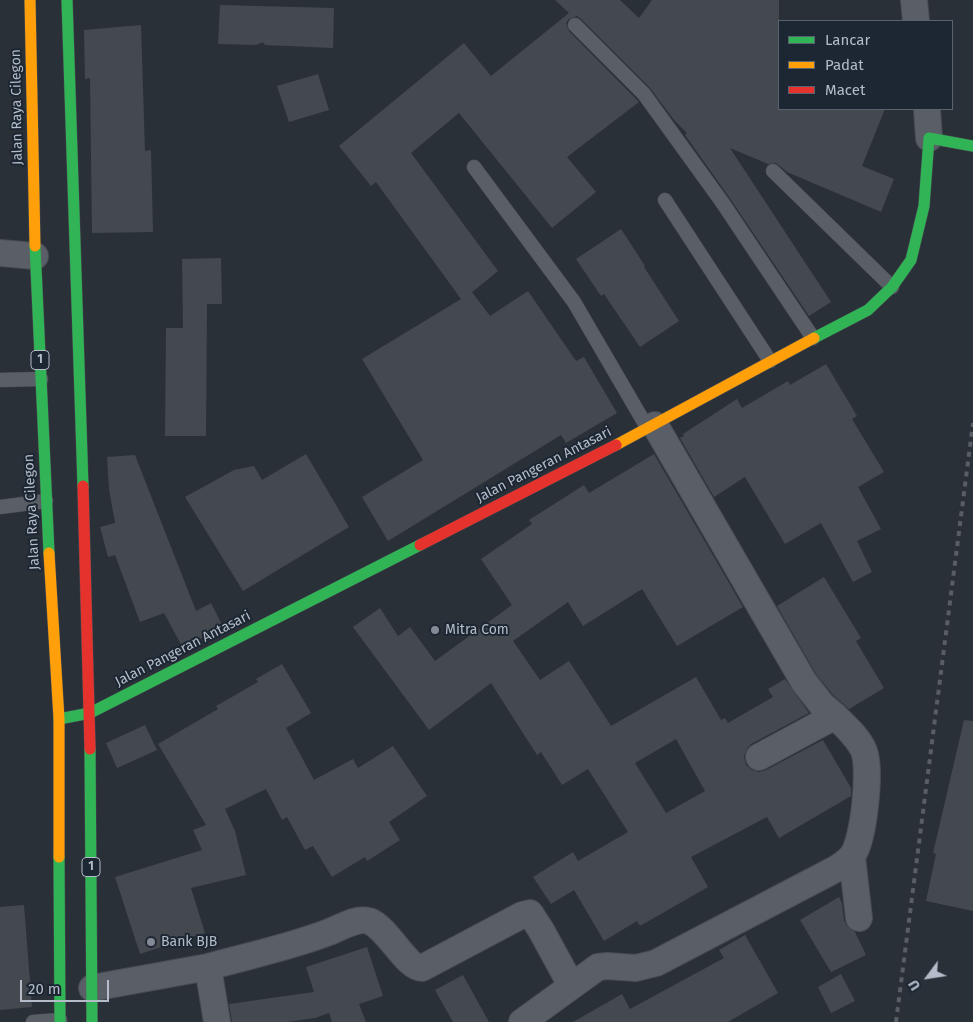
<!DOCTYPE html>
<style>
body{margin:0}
#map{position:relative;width:973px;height:1022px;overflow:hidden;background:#2a3038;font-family:"Fira Sans",sans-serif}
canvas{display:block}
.legend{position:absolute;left:778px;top:20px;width:175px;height:90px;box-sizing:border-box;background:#1d2633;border:1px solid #59626f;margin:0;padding:6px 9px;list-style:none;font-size:15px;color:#b4bcc9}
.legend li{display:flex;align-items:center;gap:10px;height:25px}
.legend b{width:25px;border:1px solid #59626f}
.north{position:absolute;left:903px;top:952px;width:50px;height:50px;-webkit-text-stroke:4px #1d2633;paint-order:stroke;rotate:239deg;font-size:14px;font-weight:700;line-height:20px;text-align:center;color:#b4bcc9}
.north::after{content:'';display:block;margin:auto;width:18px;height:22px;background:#b4bcc9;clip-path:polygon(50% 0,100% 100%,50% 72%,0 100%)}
.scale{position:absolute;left:20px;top:980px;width:89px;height:22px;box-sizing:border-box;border:2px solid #b4bcc9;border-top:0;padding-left:6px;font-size:15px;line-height:18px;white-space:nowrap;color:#b4bcc9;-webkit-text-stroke:4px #1d2633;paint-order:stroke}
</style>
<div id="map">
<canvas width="973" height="1022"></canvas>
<ul class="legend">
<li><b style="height:6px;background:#30b455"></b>Lancar</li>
<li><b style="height:6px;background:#ff9f0a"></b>Padat</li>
<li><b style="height:6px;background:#e5322d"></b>Macet</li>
</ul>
<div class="north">U</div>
<div class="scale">20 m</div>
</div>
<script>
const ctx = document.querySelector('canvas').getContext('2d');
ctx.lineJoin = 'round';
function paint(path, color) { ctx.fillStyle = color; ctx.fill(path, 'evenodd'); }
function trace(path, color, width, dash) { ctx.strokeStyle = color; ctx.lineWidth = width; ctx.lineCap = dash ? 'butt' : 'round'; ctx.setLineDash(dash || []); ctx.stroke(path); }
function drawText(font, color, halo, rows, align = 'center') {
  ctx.font = font + ' "Fira Sans",sans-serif'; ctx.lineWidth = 4; ctx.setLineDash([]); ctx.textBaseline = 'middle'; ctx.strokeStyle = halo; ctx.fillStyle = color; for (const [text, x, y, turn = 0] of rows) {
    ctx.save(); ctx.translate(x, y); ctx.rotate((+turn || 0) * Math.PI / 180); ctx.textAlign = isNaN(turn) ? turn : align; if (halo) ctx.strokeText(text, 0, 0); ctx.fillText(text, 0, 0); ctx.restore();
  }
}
const building = new Path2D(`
 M555 0H620L639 18 652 0H779V109H885L862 166 894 179 881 212 787 172 776 163 768 164 730 148 831 302 809 316 729 197 685 135 687 133 674 120 650 88 581 19 577 16 569 19 566 23 569 31 639 102 567 157 596 192 552 228 459 113 411 153 498 271 471 293 472 292 490 316 528 291 576 361 584 357 617 413 566 443 561 435 388 541 362 497 423 460 362 359 461 299 376 182 371 186 339 146 464 43 491 76 569 13Z
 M220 5 334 8 333 48 265 45 263 42 256 45 218 44Z
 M141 25 145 151 151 150 153 232 92 233 90 78 85 79 84 30Z
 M318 74 329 110 289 122 277 86Z
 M621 229 645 266 644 267 679 321 640 347 604 294 601 296 576 259Z
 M221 258 222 304H207L206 436H165L166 328H183L182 259Z
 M826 364 857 416 852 419 884 472 858 487 881 529 857 541 872 572 853 582 821 523 785 544 745 477 714 497 680 438 684 436 683 434 737 399 742 408 788 381 790 385Z
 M306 454 349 527 243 591 185 497 234 470 254 466 262 480Z
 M654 454 743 607 677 646 642 589 583 626 568 602 513 641 540 680 569 661 611 726 696 677 721 720 725 718 728 723 773 697 768 689 785 679 809 713 751 744 747 749 744 756 746 765 752 770 759 772 766 770 823 740 851 788V796L779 838 767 817 691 857 708 887 640 926 637 921 604 941 574 890 551 904 533 877 573 852 578 861 628 832 588 769 562 785 541 752 537 755 491 683 429 730 353 627 380 608 398 636 410 627 435 661 512 605 481 559 532 524 529 520 584 485 589 493ZM676 739 705 791 666 813 635 763Z
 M135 455 196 611 211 603 223 627 183 648 164 613 140 622 115 555 108 557 100 527 115 523 109 489 107 457Z
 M824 577 861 638 856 641 884 688 849 709 833 695 816 674 777 606Z
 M282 664 311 713 286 728 314 780 353 759 358 768 393 746 427 796 389 822 400 840 367 861 365 857 332 877 313 846 305 850 287 817 282 820 266 789 225 809 235 831 246 875 191 888 205 933 140 954 115 877 202 850 193 830 206 825 158 744 218 709 216 706 258 682 256 679Z
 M964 720 973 721V911L926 901 936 854 933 853Z
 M145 725 157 750 117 768 106 743Z
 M839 897 842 903 844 920 847 926 855 932 866 955 831 972 800 920Z
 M24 905 32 1007 0 1010V907Z
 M745 935 778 993 728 1022H573L622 994 630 1009 724 958 719 950Z
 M367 947 383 996 359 1004 366 1022H332L329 1013 315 1018 287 1022H232L229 1004 314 992 306 967Z
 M841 974 855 1001 831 1013 818 987Z
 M463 975 489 1022H453L435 990Z`);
const lane = new Path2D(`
 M575 25 644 94 722 202 813 338
 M474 167 574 302 648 429
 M773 171 892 287
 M665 200 770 361
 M0 380 41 379
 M0 507 46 501
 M33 1022 60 1020`);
const street = new Path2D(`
 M914 0 916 21
 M927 109 929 138
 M0 253 35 256
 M655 425 804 682 822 705 835 716 759 757
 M852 857 859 918
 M208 967C247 956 291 947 329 932 340 928 357 917 369 921 388 928 406 968 422 968L522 915 530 913 541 930 571 985
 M92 988 208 967 217 1022
 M522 1022 598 967 607 966 636 968 656 963 830 872C838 868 846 863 852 856 864 841 871 770 864 751 858 737 845 726 835 716`);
const fast = new Path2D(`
 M67 0 83 486
 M35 246 49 553
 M814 338 868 310 892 287 911 260 924 206 929 138 973 146
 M59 719 90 713 420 545
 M90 749 92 1022
 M59 857 60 1022`);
const slow = new Path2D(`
 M30 0 35 246
 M616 445 814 338
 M49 553 59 719V857`);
const jam = new Path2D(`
 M83 486 90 749
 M420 545 616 445`);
const rail = new Path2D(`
 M896 1022 973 423`);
const markers = [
 [435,630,5,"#848b96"],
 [151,942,5,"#848b96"]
];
const shields = [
 [40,360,18],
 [91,867,18]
];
const shieldNames = [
 ["1",40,360],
 ["1",91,867]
];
const streetNames = [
 ["Jalan Raya Cilegon",17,107,-91],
 ["Jalan Pangeran Antasari",544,465,-27],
 ["Jalan Raya Cilegon",32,512,-93],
 ["Jalan Pangeran Antasari",183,649,-27]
];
const poiNames = [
 ["Mitra Com",445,630],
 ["Bank BJB",161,942]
];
paint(building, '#444950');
trace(lane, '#484c53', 15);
trace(street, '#484c53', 28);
trace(fast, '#484c53', 12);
trace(slow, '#484c53', 12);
trace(jam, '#484c53', 12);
trace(lane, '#5a5e66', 14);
trace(street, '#5a5e66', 26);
trace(fast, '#30b455', 11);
trace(slow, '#ff9f0a', 11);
trace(jam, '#e5322d', 11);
trace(rail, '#595d64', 4, [5, 5]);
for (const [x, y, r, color] of markers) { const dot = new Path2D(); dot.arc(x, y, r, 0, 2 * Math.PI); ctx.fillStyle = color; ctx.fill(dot); trace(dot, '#1d2633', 2); }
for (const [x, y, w] of shields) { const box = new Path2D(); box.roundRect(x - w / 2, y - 9.5, w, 19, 4); ctx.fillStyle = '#1d2633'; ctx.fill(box); trace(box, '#b4bcc9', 1); }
drawText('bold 12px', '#b4bcc9', null, shieldNames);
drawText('14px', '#b4bcc9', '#1d2633', streetNames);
drawText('14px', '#b4bcc9', '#1d2633', poiNames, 'left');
</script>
